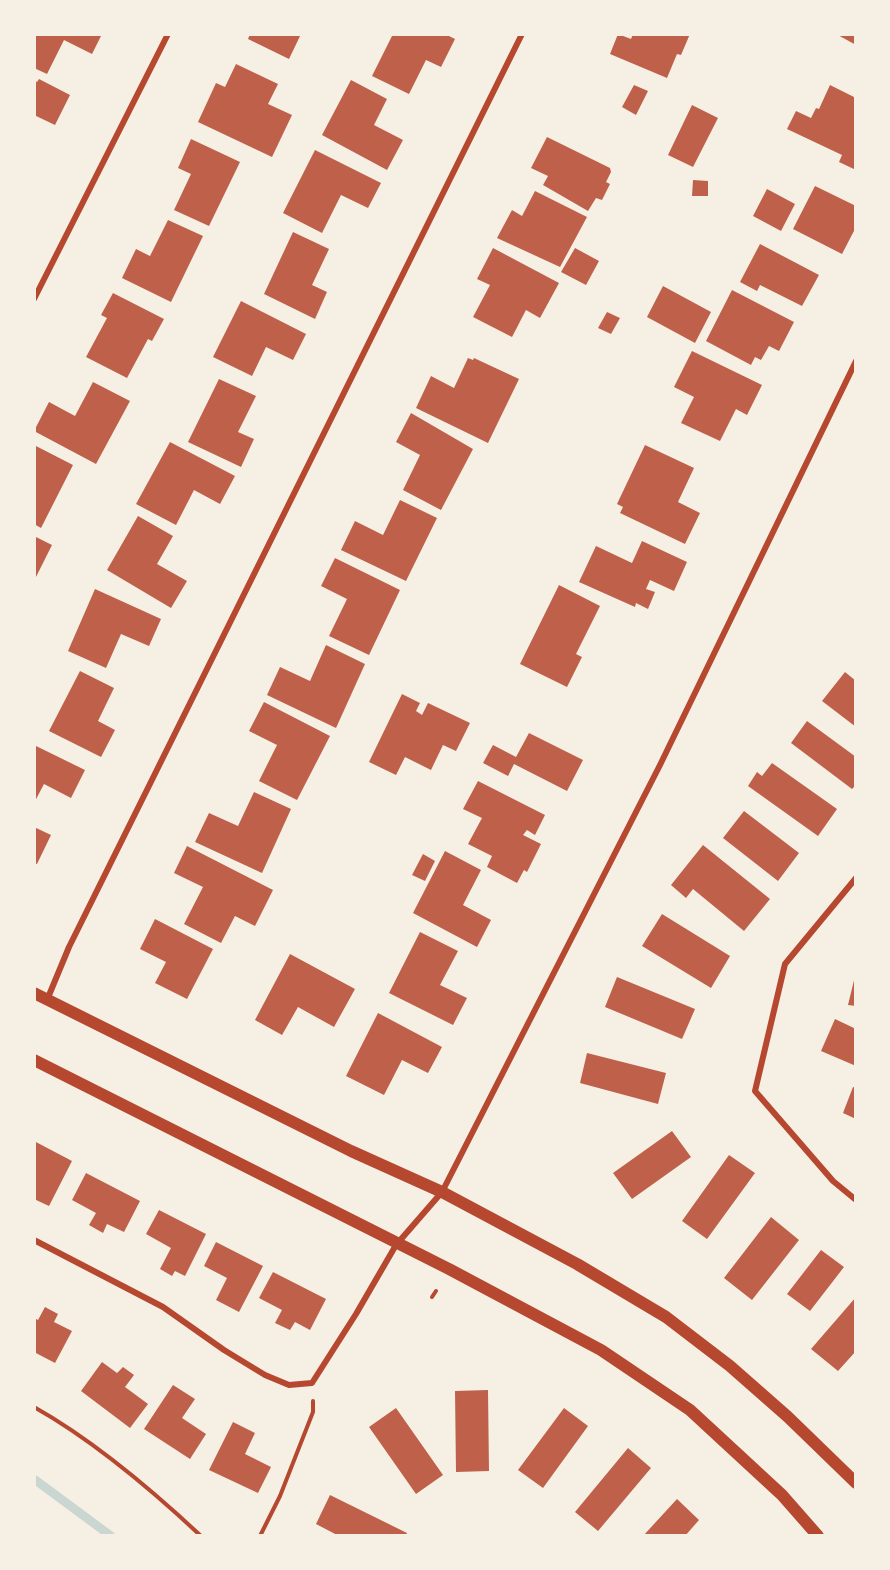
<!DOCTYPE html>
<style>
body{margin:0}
#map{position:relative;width:890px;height:1570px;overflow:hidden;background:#f6efe4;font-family:Roboto,sans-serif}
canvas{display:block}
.frame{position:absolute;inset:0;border:36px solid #f6efe4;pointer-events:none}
</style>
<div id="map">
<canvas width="890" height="1570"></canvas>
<div class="frame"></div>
</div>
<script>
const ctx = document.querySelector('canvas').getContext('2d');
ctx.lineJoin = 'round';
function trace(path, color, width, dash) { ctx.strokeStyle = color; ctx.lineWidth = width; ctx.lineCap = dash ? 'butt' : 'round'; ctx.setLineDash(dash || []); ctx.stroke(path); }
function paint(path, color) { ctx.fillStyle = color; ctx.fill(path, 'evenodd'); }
const stream = new Path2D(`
 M34 1479 111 1536`);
const building = new Path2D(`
 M34 34H102L92 54 64 40 47 74 34 68Z
 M250 34H301L289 59 248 39Z
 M393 34H445L455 39 441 67 426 60 409 94 372 76Z
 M618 34 631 39 633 34H690L681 55 677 54 667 78 610 54Z
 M836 34H856V45Z
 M236 64 278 84 268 104 292 115 272 157 198 122 216 83 225 87Z
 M39 79 70 95 55 125 34 115V80L37 82Z
 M351 80 387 99 374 125 403 140 387 170 322 135Z
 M634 85 648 91 636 115 622 107Z
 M830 85 856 98V170L839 162 842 155 787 129 796 111 811 118 816 108 819 109Z
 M692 105 718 118 693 167 668 155Z
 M547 137 610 168 611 172 606 182 610 184 602 200 596 198 588 211 543 185 548 176 531 168Z
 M191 139 240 162 209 226 174 210 191 174 178 168Z
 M315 150 381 183 368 208 341 195 322 233 283 213Z
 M693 180 708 181V196H692Z
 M815 186 856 206V227L842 254 793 229Z
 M767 189 795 204 781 231 753 216Z
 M535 191 587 217 560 267 497 238 512 210 522 216Z
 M168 220 203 236 171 302 122 278 136 249 150 256Z
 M293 232 329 249 312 285 327 292 315 319 264 294Z
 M760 244 819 275 802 306 760 285 757 291 740 282Z
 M493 248 559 283 540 318 526 310 512 337 473 317 490 285 477 279Z
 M575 248 599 261 586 285 561 272Z
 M663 286 711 312 695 343 647 317Z
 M732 290 794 322 779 351 769 346 761 360 755 357 751 365 706 341Z
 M113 293 164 319 152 341 148 339 127 378 86 357 107 318 101 315Z
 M241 301 306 334 293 360 266 347 252 376 213 357Z
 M607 312 620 318 611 334 598 328Z
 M692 351 762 385 747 415 736 409 720 441 681 423 694 397 674 387Z
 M468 358 473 360 474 358 519 379 488 443 416 408 431 376 454 388Z
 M219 379 256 396 238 432 254 439 241 467 188 442Z
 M93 382 130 401 96 464 34 431 49 402 75 416Z
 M411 413 473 449 441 510 403 490 420 455 396 442Z
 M170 442 235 476 220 504 194 490 176 525 136 504Z
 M34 445 73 465 41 528 34 524Z
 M645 445 694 468 678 502 700 513 685 544 620 513 623 507 617 504Z
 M400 500 437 518 406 581 341 550 355 521 383 535Z
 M138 516 173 536 157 564 187 581 171 608 107 570Z
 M34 536 52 545 34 581Z
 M642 541 687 562 674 591 650 580 646 589 655 592 648 609 636 603 635 607 579 582 596 546 632 563Z
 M335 558 400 590 369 655 329 636 347 599 321 586Z
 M559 585 600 606 576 654 582 657 567 687 520 664Z
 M95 589 161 619 149 646 121 634 106 668 68 651Z
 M326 645 365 664 336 728 267 695 280 667 310 681Z
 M80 671 114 688 98 721 115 730 101 757 49 731Z
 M845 672 856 681V727L822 701Z
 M402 694 420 703 416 711 422 715 428 703 470 723 456 751 443 745 431 770 405 757 396 775 369 762Z
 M264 702 330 736 297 800 259 781 277 745 249 731Z
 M807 721 856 757V785L852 789 791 743Z
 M529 733 583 760 567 791 514 764 508 776 483 763 493 745 516 757Z
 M34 745 85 770 71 798 44 784 34 803Z
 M772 763 837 809 818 836 748 786 757 772 762 776Z
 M478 781 545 815 535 835 527 830 523 835 541 844 527 872 524 870 517 883 487 867 492 856 468 844 482 818 463 809Z
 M254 792 291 809 262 873 195 842 209 813 238 826Z
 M744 811 799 853 778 881 723 838Z
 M34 827 51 835 37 864 34 863Z
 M703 845 770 899 744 931 693 889 686 898 671 885Z
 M187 846 273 890 255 926 235 916 221 943 184 924 203 887 174 873Z
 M445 851 481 870 463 905 491 920 477 947 413 913Z
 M423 854 435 861 425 881 412 875Z
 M662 914 730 956 711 988 642 946Z
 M155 919 213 949 187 999 155 983 166 962 140 949Z
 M420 932 458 951 440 985 467 998 453 1025 389 993Z
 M290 954 355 989 334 1027 298 1007 282 1035 255 1020Z
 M856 972V1006L848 1005Z
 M617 977 695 1009 682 1039 605 1007Z
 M378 1013 442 1047 428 1073 402 1060 384 1095 346 1076Z
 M835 1019 856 1029V1066L821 1051Z
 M587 1053 666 1073 658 1104 580 1083Z
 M853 1087 856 1088V1119L843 1113Z
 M672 1131 691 1157 632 1199 613 1173Z
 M34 1141 72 1161 49 1206 34 1199Z
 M729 1155 755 1173 707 1239 682 1221Z
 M86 1173 140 1201 124 1232 107 1224 103 1233 89 1225 96 1213 72 1200Z
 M159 1210 206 1234 185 1276 175 1271 172 1276 160 1269 171 1248 146 1234Z
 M771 1217 799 1240 752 1300 724 1278Z
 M216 1242 263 1266 239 1312 216 1300 227 1278 204 1266Z
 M821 1250 844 1267 810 1311 787 1294Z
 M273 1272 326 1299 310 1330 295 1322 290 1330 275 1323 282 1310 259 1298Z
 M856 1297V1351L838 1371 811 1349Z
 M45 1307 58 1314 54 1322 72 1331 55 1363 34 1352V1318L38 1320Z
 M102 1362 117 1373 123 1367 134 1375 125 1387 148 1404 130 1428 81 1391Z
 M173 1385 195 1399 182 1418 206 1434 190 1459 144 1429Z
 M488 1390 489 1471 456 1472 455 1391Z
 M396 1408 443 1475 416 1494 369 1427Z
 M564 1408 588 1426 543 1488 518 1470Z
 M233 1422 255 1433 245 1454 271 1467 258 1493 209 1470Z
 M628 1448 651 1468 598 1531 575 1512Z
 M330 1495 407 1533 406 1536H339L316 1524Z
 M677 1499 699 1520 685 1536H643Z`);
const path = new Path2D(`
 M432 1297 436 1291
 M34 1407C91 1439 153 1491 201 1536
 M260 1536 280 1496 313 1412V1401`);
const minor = new Path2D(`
 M34 299 168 34
 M856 878 785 964 755 1091 833 1181 856 1200
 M47 1000 69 947 522 34
 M34 1240 163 1307 224 1350 265 1375 289 1385 312 1383 356 1314 396 1245 442 1192 660 765 856 361`);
const secondary = new Path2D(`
 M34 993 351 1151 442 1192 577 1264 666 1317 730 1366 788 1417 856 1483
 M34 1060 449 1269 601 1350 690 1410 782 1495 818 1536`);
trace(stream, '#c9d6d2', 9);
paint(building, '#bf614a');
trace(path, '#b5482f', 4);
trace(minor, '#b5482f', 6);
trace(secondary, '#b5482f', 12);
</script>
